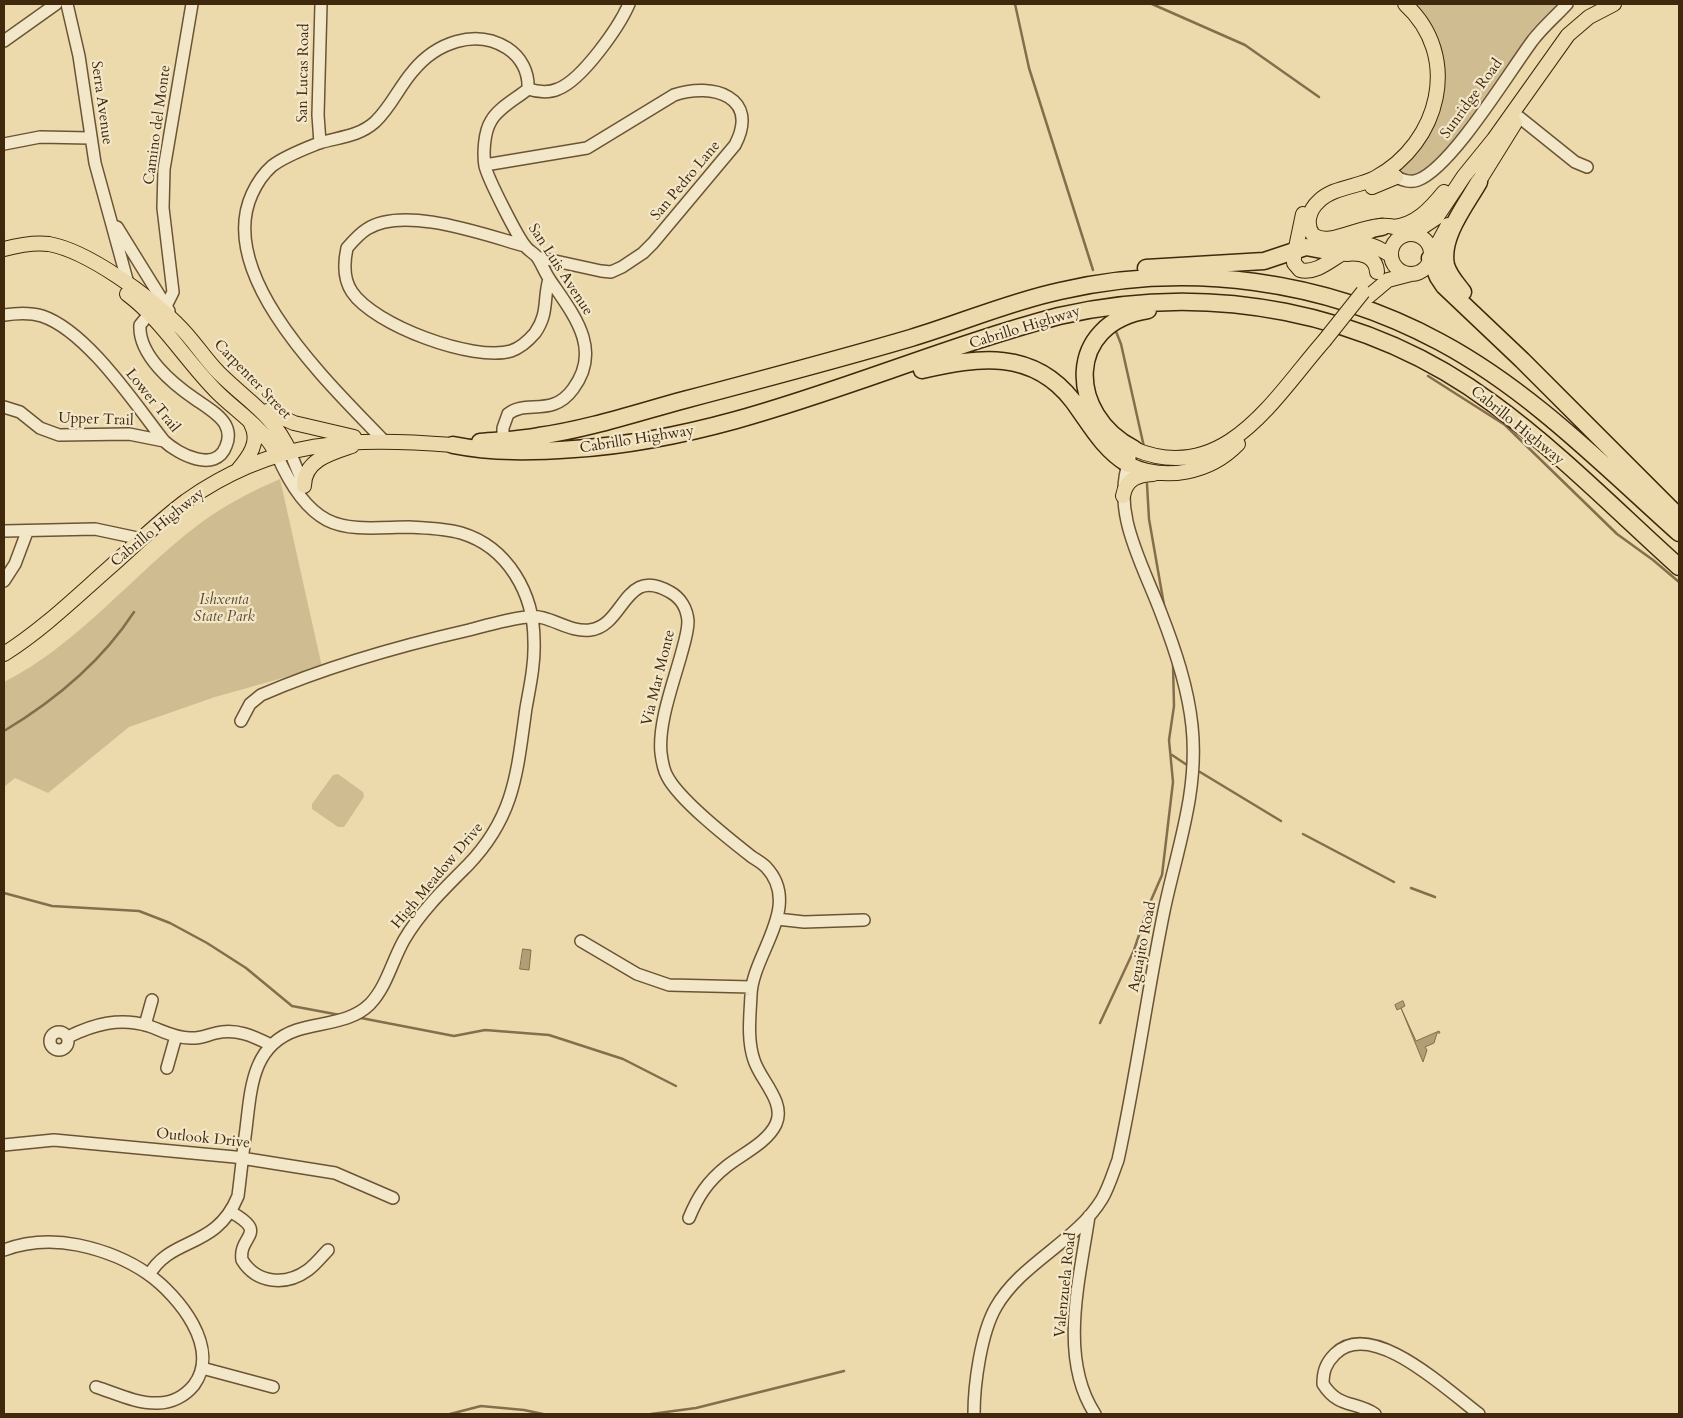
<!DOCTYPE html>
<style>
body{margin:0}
#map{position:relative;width:1683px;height:1418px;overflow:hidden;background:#ecdaac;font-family:Cardo,serif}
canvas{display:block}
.frame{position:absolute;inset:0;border:5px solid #40280d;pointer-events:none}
</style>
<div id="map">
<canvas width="1683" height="1418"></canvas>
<div class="frame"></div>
</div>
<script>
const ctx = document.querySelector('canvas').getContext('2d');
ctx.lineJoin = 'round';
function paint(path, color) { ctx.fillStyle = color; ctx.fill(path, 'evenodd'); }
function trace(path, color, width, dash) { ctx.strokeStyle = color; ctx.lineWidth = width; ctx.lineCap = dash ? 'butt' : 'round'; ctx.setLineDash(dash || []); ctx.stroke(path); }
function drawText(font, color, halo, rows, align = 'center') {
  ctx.font = font + ' Cardo,serif'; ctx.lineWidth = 4.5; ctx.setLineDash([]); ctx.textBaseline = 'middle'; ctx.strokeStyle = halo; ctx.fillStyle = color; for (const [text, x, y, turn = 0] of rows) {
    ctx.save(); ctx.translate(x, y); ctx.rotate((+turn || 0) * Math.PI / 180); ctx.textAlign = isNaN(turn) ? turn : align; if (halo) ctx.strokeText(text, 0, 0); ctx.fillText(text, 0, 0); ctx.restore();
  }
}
const green = new Path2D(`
 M1405 4H1567L1461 141 1415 181 1389 168 1417 140 1438 65Z
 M280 479 322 667 215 697 129 727 48 793 15 778 4 787V682C79 644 132 575 198 525 223 506 252 491 280 479Z
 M338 774 363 792 364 797 344 827H338L312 809V804L333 775Z`);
const water = new Path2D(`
 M523 949 531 950 529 970 520 969Z
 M1403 1001 1405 1006 1401 1008 1416 1041 1439 1031 1440 1033H1437L1434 1043 1425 1047 1427 1050 1423 1062 1401 1008 1397 1010 1395 1005Z`);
const stream = new Path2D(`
 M1015 4 1029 68 1093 270
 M1152 4 1245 45 1319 97
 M1115 329 1121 344 1144 447
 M1428 376 1505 425 1617 534 1653 560 1679 582
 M1147 484 1149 519 1164 605
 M4 731C54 701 102 661 134 612
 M1172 755 1187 765
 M1200 772 1281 821
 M1303 834 1394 882
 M1411 888 1435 897
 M4 893 52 906 139 911 170 923 207 943 246 968 292 1006 340 1015
 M361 1018 454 1036 485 1030 549 1035 623 1059 676 1086
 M1100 1023 1134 950 1149 905 1162 875 1173 782 1169 740 1174 706 1173 664
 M450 1414 481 1406 524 1410 543 1414
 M651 1414 696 1408 844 1371`);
const minor = new Path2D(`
 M67 4 79 56 95 163 129 287
 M4 41 56 4
 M528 89C538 92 549 93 558 89 582 80 619 27 629 4
 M1519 117 1575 162 1587 167
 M320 143 318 115 321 4
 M4 144 40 137 90 138
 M485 165 587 148 674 95C713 82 760 97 735 145L653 243 643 253 622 267 611 272 601 271 537 257
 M1391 171 1396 177C1403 180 1410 183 1418 180 1452 167 1509 72 1533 40 1544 26 1556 16 1567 4
 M117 227 169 311
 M525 246C485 235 404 205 367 229 359 234 353 241 347 248 344 262 343 279 352 292 374 325 473 362 511 351 520 348 529 340 535 333 549 313 543 299 549 279
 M166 306 173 292 163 208 164 169 192 4
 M4 315C17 313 29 312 42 316 87 331 135 404 164 441 178 454 216 474 226 446 229 439 229 431 225 424 219 414 205 406 195 399 173 384 138 355 140 325L155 307
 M4 407 20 412 40 428 59 435 129 434 164 441
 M503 440V428L508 414C526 399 552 418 573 389 603 349 573 314 550 280 545 273 542 264 537 257 534 253 529 251 526 247 518 238 488 179 485 166 483 154 484 132 491 121 498 108 516 99 528 89
 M384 441C333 387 214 277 252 194 257 183 263 174 272 166 285 156 304 149 319 143 339 137 358 137 375 122 391 107 399 87 413 71 436 43 475 28 507 48 521 57 529 72 528 89
 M290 452 304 486
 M4 531 95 529 142 539
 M4 581 15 564 27 532
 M241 721 250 704 261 695C328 666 399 646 469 630 488 625 508 619 527 617 548 613 568 633 590 630 625 626 624 565 670 592 681 598 687 609 688 621 688 632 684 644 681 655 673 684 658 724 661 753 662 761 663 769 667 776 679 800 729 839 752 857 757 860 762 863 766 867 803 906 752 955 751 995 750 1016 747 1040 754 1060 760 1080 786 1102 776 1124 767 1143 742 1154 727 1166 708 1181 698 1196 689 1218
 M777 919 804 922 864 920
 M581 941 637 974 669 985 751 987
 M145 1025 152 1000
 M50 1041a9 9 0 1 1 18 0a9 9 0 1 1-18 0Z
 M68 1037C94 1024 120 1017 149 1026 163 1031 175 1038 190 1038 199 1039 207 1035 216 1033 236 1028 253 1036 271 1045
 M167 1068 176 1036
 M4 1145 54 1140 235 1157 335 1173 393 1198
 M231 1212C270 1234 238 1235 242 1260 257 1284 286 1286 308 1270 316 1264 322 1256 328 1250
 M1089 1216C1080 1278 1058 1358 1095 1414
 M4 1250C28 1241 53 1240 78 1245 102 1250 128 1260 148 1274 179 1296 221 1348 194 1385 185 1396 172 1403 158 1403 137 1404 115 1393 96 1387
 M149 1275C171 1236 216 1250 238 1196 241 1173 243 1151 246 1129 251 1088 252 1045 297 1030 322 1022 351 1023 370 1004 387 986 392 961 404 940 420 912 445 888 468 865 515 816 517 772 526 708 530 686 535 663 534 641 534 594 508 547 461 533 444 528 427 528 409 527 384 527 350 532 327 520 304 508 287 478 277 455
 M202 1368 273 1387
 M974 1414C974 1384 981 1333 996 1307 1021 1263 1076 1242 1102 1199 1109 1187 1113 1173 1118 1160 1136 1078 1147 994 1164 911 1177 849 1199 791 1192 726 1188 687 1175 649 1161 613 1143 564 1110 512 1130 458
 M1375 1414C1355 1401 1338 1408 1323 1384 1323 1371 1326 1363 1335 1354 1372 1317 1449 1392 1479 1414`);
const major = new Path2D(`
 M1405 4C1462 56 1440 143 1375 178 1358 187 1333 187 1319 201 1309 210 1305 224 1313 235 1335 251 1376 209 1409 234
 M1372 187 1396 177
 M1474 189 1515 123
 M1303 214 1294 257V263L1300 270C1324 276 1344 242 1369 245 1377 246 1384 252 1391 255
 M1393 227C1416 225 1431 208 1444 192
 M1412 234 1436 218 1464 176 1494 139 1568 35 1589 17 1614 4
 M1391 254a20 20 0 1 1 40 0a20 20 0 1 1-40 0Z
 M4 249C19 245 34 242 49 244 88 251 149 296 177 324 193 339 204 358 219 373 248 402 272 413 290 452
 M1346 254C1361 252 1376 256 1377 272
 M1431 256 1448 225
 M127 294C162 320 186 361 217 392 237 412 265 429 277 455
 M1369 296 1388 280 1411 274
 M267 411 294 423 354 437
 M1134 449C1224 487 1274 398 1324 341
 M1128 464C1165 482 1210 473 1238 444
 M237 471C249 457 261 441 251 424
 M304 486C304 460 331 453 352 446
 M1123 496C1126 479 1137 475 1153 474
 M4 654C42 630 75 598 109 568 134 546 159 521 186 501 274 439 351 437 453 445`);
const highway = new Path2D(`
 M1430 258 1438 277 1444 286 1522 360 1679 517
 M1146 268 1264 261 1306 247 1327 251 1372 229 1382 227
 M1463 292C1457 284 1449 276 1446 265 1440 237 1466 205 1479 182
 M922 370C978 357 1033 349 1073 401 1090 424 1103 449 1128 464
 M480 442C500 440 519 440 539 436 588 429 636 413 684 400 760 380 836 360 911 338 961 323 1009 302 1060 291 1188 261 1325 280 1440 342 1530 390 1604 466 1679 533
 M453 445C493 453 533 452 574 449 744 438 896 359 1059 316 1209 281 1368 311 1492 403 1557 450 1619 513 1679 567
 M1134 449C1067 415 1065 323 1148 310`);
const majorBridge = new Path2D(`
 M1324 341 1363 292`);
const streetNames = [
 ["San Lucas Road",304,73,-89],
 ["Sunridge Road",1472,99,-54],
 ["Serra Avenue",101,103,82],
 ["Camino del Monte",158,125,-82],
 ["San Pedro Lane",686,181,-50],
 ["San Luis Avenue",560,270,57],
 ["Cabrillo Highway",1025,328,-17],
 ["Carpenter Street",252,380,46],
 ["Lower Trail",152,401,51],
 ["Upper Trail",96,420,2],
 ["Cabrillo Highway",1517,426,39],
 ["Cabrillo Highway",637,440,-9],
 ["Cabrillo Highway",158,528,-39],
 ["Via Mar Monte",659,678,-76],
 ["High Meadow Drive",438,876,-50],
 ["Aguajito Road",1143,947,-79],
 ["Outlook Drive",203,1139,6],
 ["Valenzuela Road",1066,1285,-84]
];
const parkNames = [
 ["Ishxenta",224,601],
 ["State Park",224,618]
];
paint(green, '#cfbc91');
paint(water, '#b29d76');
trace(water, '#846e4c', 1);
trace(stream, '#846e4c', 2.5);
trace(minor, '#6b5435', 14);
trace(major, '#40280d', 16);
trace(highway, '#40280d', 19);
trace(minor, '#f3e7c9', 11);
trace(major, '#ecdaac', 14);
trace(highway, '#ecdaac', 16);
trace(majorBridge, '#40280d', 16, []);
trace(majorBridge, '#ecdaac', 14);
drawText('15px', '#40280d', '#f3e7c9', streetNames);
drawText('italic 15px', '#5d4627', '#f3e7c9', parkNames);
</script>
